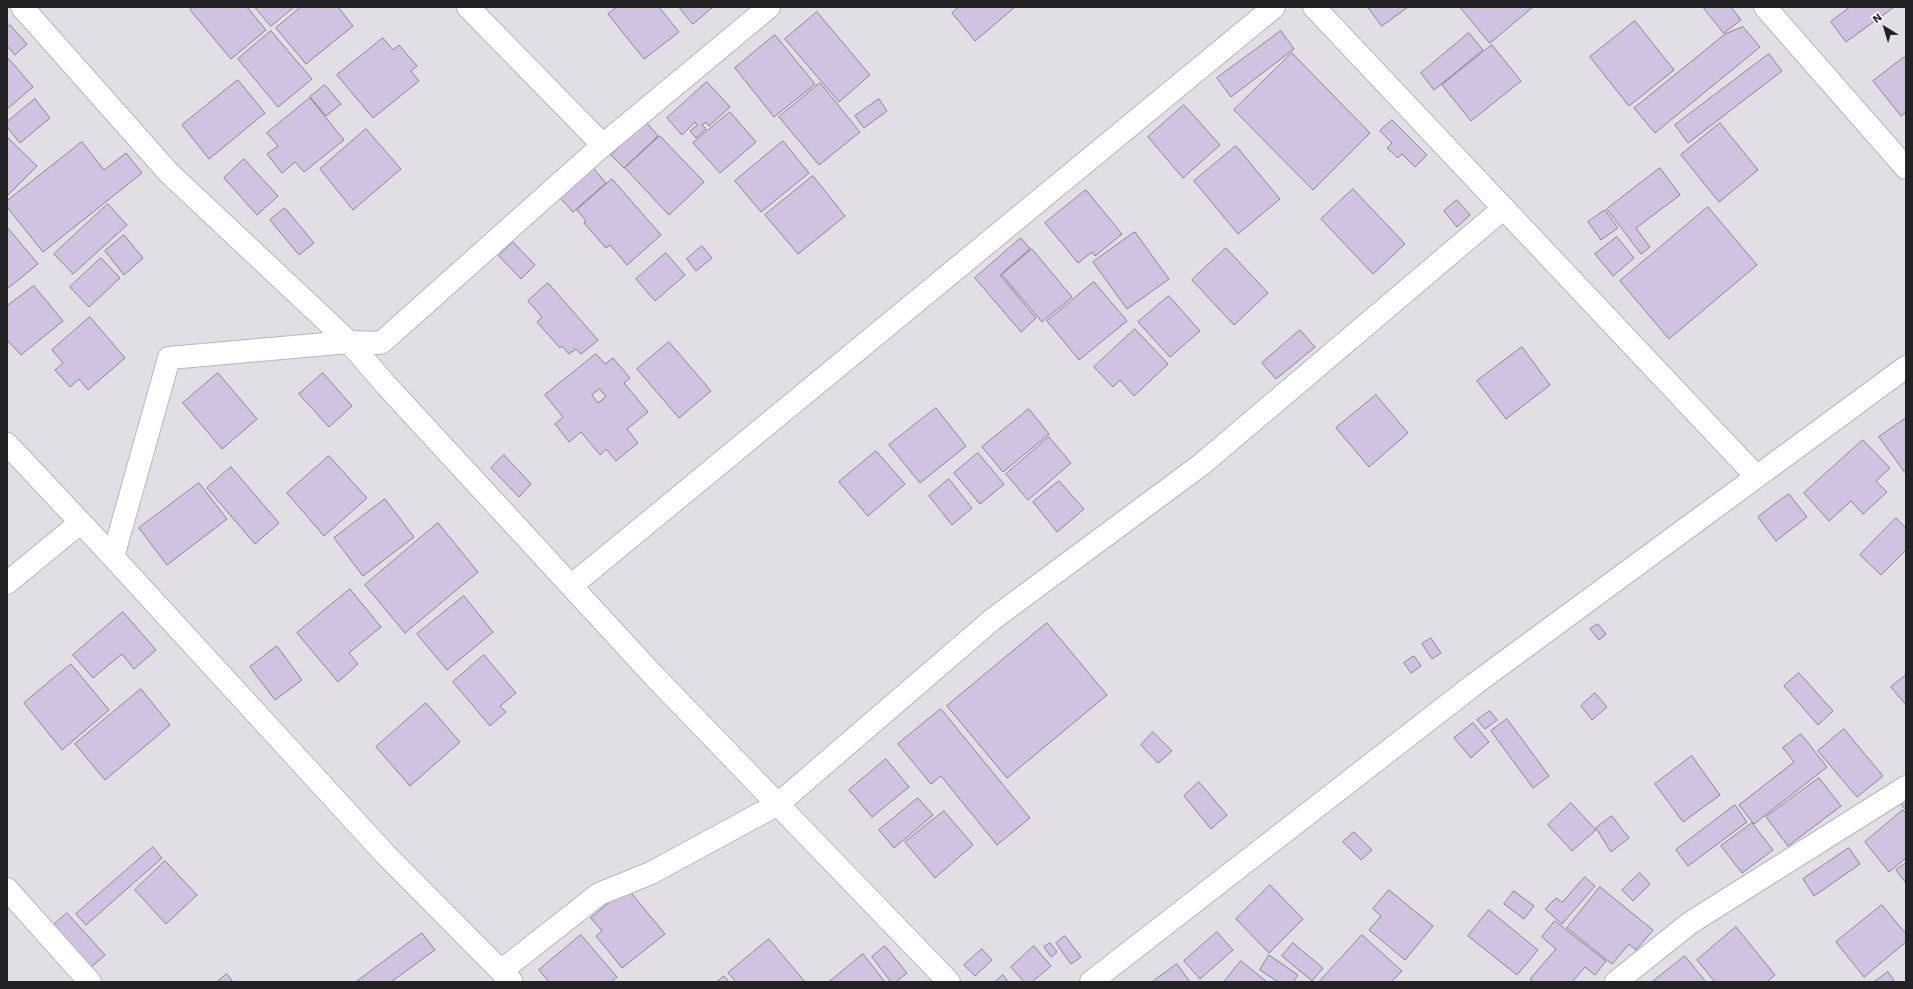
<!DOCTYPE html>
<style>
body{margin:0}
#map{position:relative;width:1913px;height:989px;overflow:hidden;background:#e1dee5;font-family:"Work Sans",sans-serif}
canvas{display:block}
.frame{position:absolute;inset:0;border:8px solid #222123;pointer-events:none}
.north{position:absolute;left:1865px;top:8px;width:40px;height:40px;-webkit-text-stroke:3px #fff;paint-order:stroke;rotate:322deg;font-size:11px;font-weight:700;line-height:16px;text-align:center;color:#222123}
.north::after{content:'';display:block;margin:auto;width:14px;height:18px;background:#222123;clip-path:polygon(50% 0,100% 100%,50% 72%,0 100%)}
</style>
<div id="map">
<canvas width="1913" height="989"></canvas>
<div class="frame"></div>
<div class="north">N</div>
</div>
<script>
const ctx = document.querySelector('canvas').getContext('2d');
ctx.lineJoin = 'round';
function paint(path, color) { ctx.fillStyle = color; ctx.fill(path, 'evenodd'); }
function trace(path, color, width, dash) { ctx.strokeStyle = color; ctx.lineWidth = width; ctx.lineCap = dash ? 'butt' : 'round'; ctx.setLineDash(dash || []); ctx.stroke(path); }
const building = new Path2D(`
 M193 7H247L266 30 231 59 190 10Z
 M255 7H294L271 26Z
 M301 7H338L353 26 306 64 276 28Z
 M617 7H659L679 32 644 59 608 14Z
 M679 7H713L693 24Z
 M959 7H1015L975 41 952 13Z
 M1368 7H1408L1382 26Z
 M1460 7H1533L1490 43Z
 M1703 7H1731L1741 20 1724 33Z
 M1850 7H1894L1846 42 1831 22Z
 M817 12 870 75 839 102 785 39Z
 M1635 21 1674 70 1629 106 1590 57Z
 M10 25 27 44 15 55 7 46V28Z
 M1743 27 1760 47 1655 133 1634 108 1725 34Z
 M271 31 312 79 278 107 238 59Z
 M1281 31 1294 49 1231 97 1217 78Z
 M1469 33 1483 50 1434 90 1421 73Z
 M775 35 815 84 774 117 735 68Z
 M383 38 393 50 399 45 417 66 411 71 419 81 373 118 337 75Z
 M1492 45 1521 81 1471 121 1442 85Z
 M1292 53 1370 133 1313 190 1234 110Z
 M1769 54 1782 71 1688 143 1675 125Z
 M1906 56V112L1901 116 1873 81Z
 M9 59 33 87 7 109V60Z
 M238 80 265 113 209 159 182 125Z
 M707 82 730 107 709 126 706 122 702 125 706 129 696 138 690 131 697 125 695 122 682 135 667 118Z
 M820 83 860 132 819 165 779 117Z
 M325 85 341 104 326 116 310 97Z
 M310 98 344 140 304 172 295 162 282 173 267 154 278 146 267 133Z
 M35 99 50 118 20 143 7 127V122Z
 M879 99 887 111 864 128 855 116Z
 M1184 105 1220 145 1183 178 1148 137Z
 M730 112 756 142 720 173 693 143Z
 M1392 120 1427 155 1415 167 1402 154 1398 158 1387 148 1392 143 1380 131Z
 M646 122 658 136 624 168 611 155Z
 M1720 123 1758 170 1719 202 1681 155Z
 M366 129 401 169 353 210 320 169Z
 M660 136 704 182 669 215 625 168Z
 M7 137 37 166 7 196Z
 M783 141 809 173 761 212 735 181Z
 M82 142 104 170 126 153 142 173 43 252 7 207V201Z
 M1236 146 1280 199 1238 234 1194 181Z
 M244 159 278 196 257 215 224 178Z
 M593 168 606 183 573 212 560 198Z
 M1660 168 1680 195 1636 228 1650 247 1641 254 1607 209Z
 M813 176 845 216 798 254 765 215Z
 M612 179 661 235 627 265 610 245 606 248 584 223 586 221 577 210Z
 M1353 189 1405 244 1373 274 1321 219Z
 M1086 190 1122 234 1095 256 1092 252 1078 263 1045 223Z
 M1457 200 1470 215 1457 227 1444 211Z
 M108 204 127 225 73 274 54 254Z
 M1708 207 1757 265 1669 339 1620 281Z
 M285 208 314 243 299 255 270 220Z
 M1605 210 1618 228 1601 240 1588 222Z
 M7 227 38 264 7 289Z
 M1135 232 1169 279 1127 309 1093 262Z
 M124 235 143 258 124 275 105 251Z
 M1617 237 1634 258 1613 276 1595 254Z
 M1021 238 1030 249 1000 275 1036 318 1021 332 975 278Z
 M513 242 535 265 521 279 499 256Z
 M702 246 712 258 696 271 687 259Z
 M1226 248 1268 293 1234 325 1192 280Z
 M1032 249 1072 297 1042 322 1002 275Z
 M666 253 685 275 655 301 636 279Z
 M101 258 120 278 89 307 70 287Z
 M1094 282 1127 321 1079 360 1047 321Z
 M548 283 598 340 581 354 576 349 569 354 562 346 560 348 537 322 542 317 528 301Z
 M34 286 63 321 21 355 7 340V306Z
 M1169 296 1200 331 1170 357 1138 322Z
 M90 317 125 358 88 390 79 379 70 387 55 370 63 363 52 350Z
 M1135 329 1168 364 1134 396 1120 380 1113 387 1094 367Z
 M1300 330 1315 347 1276 379 1262 363Z
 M669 342 711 391 679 418 637 369Z
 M1522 347 1550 385 1506 419 1477 381Z
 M596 354 605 364 613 358 630 378 624 383 648 412 627 429 638 443 616 461 606 449 600 455 581 432 569 442 555 424 563 417 545 395ZM600 389 606 397 598 403 592 395Z
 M218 373 257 419 222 449 183 403Z
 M323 373 352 406 329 427 299 394Z
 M1376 395 1408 433 1369 467 1336 428Z
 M936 408 966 446 920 483 889 445Z
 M1029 409 1049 434 1003 472 982 447Z
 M1906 418V474L1879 437Z
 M1049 437 1071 463 1028 500 1006 474Z
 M1863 440 1890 468 1876 481 1887 492 1863 514 1851 501 1829 521 1804 493Z
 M876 451 905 484 868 516 839 482Z
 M978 453 1004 484 980 504 954 473Z
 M504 455 531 484 519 497 491 468Z
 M329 456 367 498 324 536 287 493Z
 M231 467 279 523 255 544 207 488Z
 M949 479 972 508 952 525 929 496Z
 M1059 481 1084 509 1057 532 1033 502Z
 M199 483 227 519 167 565 139 528Z
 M1789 494 1807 517 1776 541 1758 517Z
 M385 499 414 537 363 576 334 538Z
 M1896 518 1906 528V550L1881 575 1860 555Z
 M438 523 478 572 405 633 365 585Z
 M350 589 381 627 349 653 358 664 338 682 297 633Z
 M464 596 493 632 447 670 417 634Z
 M123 612 156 650 134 669 122 654 93 678 73 655Z
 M1047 623 1107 695 1007 778 947 706Z
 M1598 624 1606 634 1599 640 1590 629Z
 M1431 638 1441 653 1432 659 1422 644Z
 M277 646 302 680 275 700 250 667Z
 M484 655 516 693 500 706 506 712 490 726 453 682Z
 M1414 656 1421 666 1411 673 1404 663Z
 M71 664 109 710 62 750 24 703Z
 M1799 673 1833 711 1818 725 1784 686Z
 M1906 675V705L1891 687Z
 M141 689 170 725 105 780 75 744Z
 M1595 693 1607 707 1592 720 1581 706Z
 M426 703 460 742 410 786 376 747Z
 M941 709 1030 818 997 845 941 776 931 784 898 744Z
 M1490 711 1497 720 1485 729 1477 720Z
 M1507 719 1549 776 1533 788 1491 731Z
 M1473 723 1489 742 1471 758 1454 738Z
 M1844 729 1883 776 1857 797 1818 751Z
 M1153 732 1172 751 1158 763 1141 745Z
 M1801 734 1827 767 1754 824 1739 805 1794 762 1783 748Z
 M1692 756 1720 795 1683 822 1655 784Z
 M886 759 909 787 872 817 849 790Z
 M1819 778 1841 806 1788 846 1766 817Z
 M1199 782 1227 815 1211 829 1184 796Z
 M918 798 933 815 894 848 879 830Z
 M1906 801V810L1901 804Z
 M1571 803 1596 830 1572 851 1548 825Z
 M1735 805 1747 822 1688 866 1676 850Z
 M1903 810 1906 814V858L1889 872 1865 842Z
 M944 811 973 845 935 878 905 842Z
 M1612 816 1629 838 1611 852 1596 828Z
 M1752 823 1773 850 1742 873 1721 846Z
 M1354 832 1372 850 1361 860 1343 842Z
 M153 847 162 858 86 925 76 914Z
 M1849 848 1860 864 1814 896 1803 879Z
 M165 861 197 895 166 924 135 890Z
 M1906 863V883L1896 870Z
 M1640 873 1650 884 1633 901 1622 890Z
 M1585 877 1595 886 1562 924 1545 909 1556 898 1562 902Z
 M1270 885 1303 919 1269 953 1236 919Z
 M1600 887 1653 930 1636 950 1629 944 1612 964 1567 928Z
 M627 888 665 934 622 968 596 936 602 931 591 918Z
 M1389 890 1433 926 1405 960 1369 930 1381 916 1373 909Z
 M1514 891 1534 906 1524 919 1504 904Z
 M1882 905 1906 934V942L1864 977 1836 942Z
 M1489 910 1538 950 1517 975 1468 936Z
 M67 913 105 955 87 971 48 930Z
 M1555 921 1606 961 1595 975 1585 967 1572 982H1534L1530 979 1556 949 1542 937Z
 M1736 927 1775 975 1767 982H1715L1697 960Z
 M1217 932 1233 950 1200 979 1184 961Z
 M422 933 435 950 391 982H356Z
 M581 935 617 977 611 982H549L539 970Z
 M1362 935 1402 971 1391 982H1319Z
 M1065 936 1081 957 1071 964 1056 943Z
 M769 939 805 982H736L728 973Z
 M1050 943 1057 952 1051 957 1044 947Z
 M1293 943 1323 968 1312 981 1282 956Z
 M885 946 907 973 896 982H891L872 957Z
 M1034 946 1051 966 1032 982H1024L1011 967Z
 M982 949 992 960 975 976 964 965Z
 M863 954 885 982H829Z
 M1269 955 1298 975 1293 982H1278L1260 970Z
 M1685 956 1706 982H1652Z
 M1241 961 1267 982H1224Z
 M1177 964 1190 982H1152Z
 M1888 972 1895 982H1874Z
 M227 974 233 982H217Z
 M1003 975 1008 982H995Z
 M724 976 729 982H717Z`);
const minor = new Path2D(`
 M22 7 169 173 349 342 387 386 655 677 949 982
 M468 7 603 145
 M1314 7 1756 476
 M1765 7 1906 168
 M7 444 113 557 386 855 511 981
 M113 557 169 358 349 342 381 343 603 145 769 7
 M7 583 80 523
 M571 586 1274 7
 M7 889 90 982
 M501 971 599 894 651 873 778 804 993 619 1202 464 1504 208
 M1091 982 1476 683 1906 367
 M1616 982 1690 923 1906 787`);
paint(building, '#d1c2e2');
trace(building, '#88858c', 1);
trace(minor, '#b9b6bd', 24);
trace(minor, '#fff', 22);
</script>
